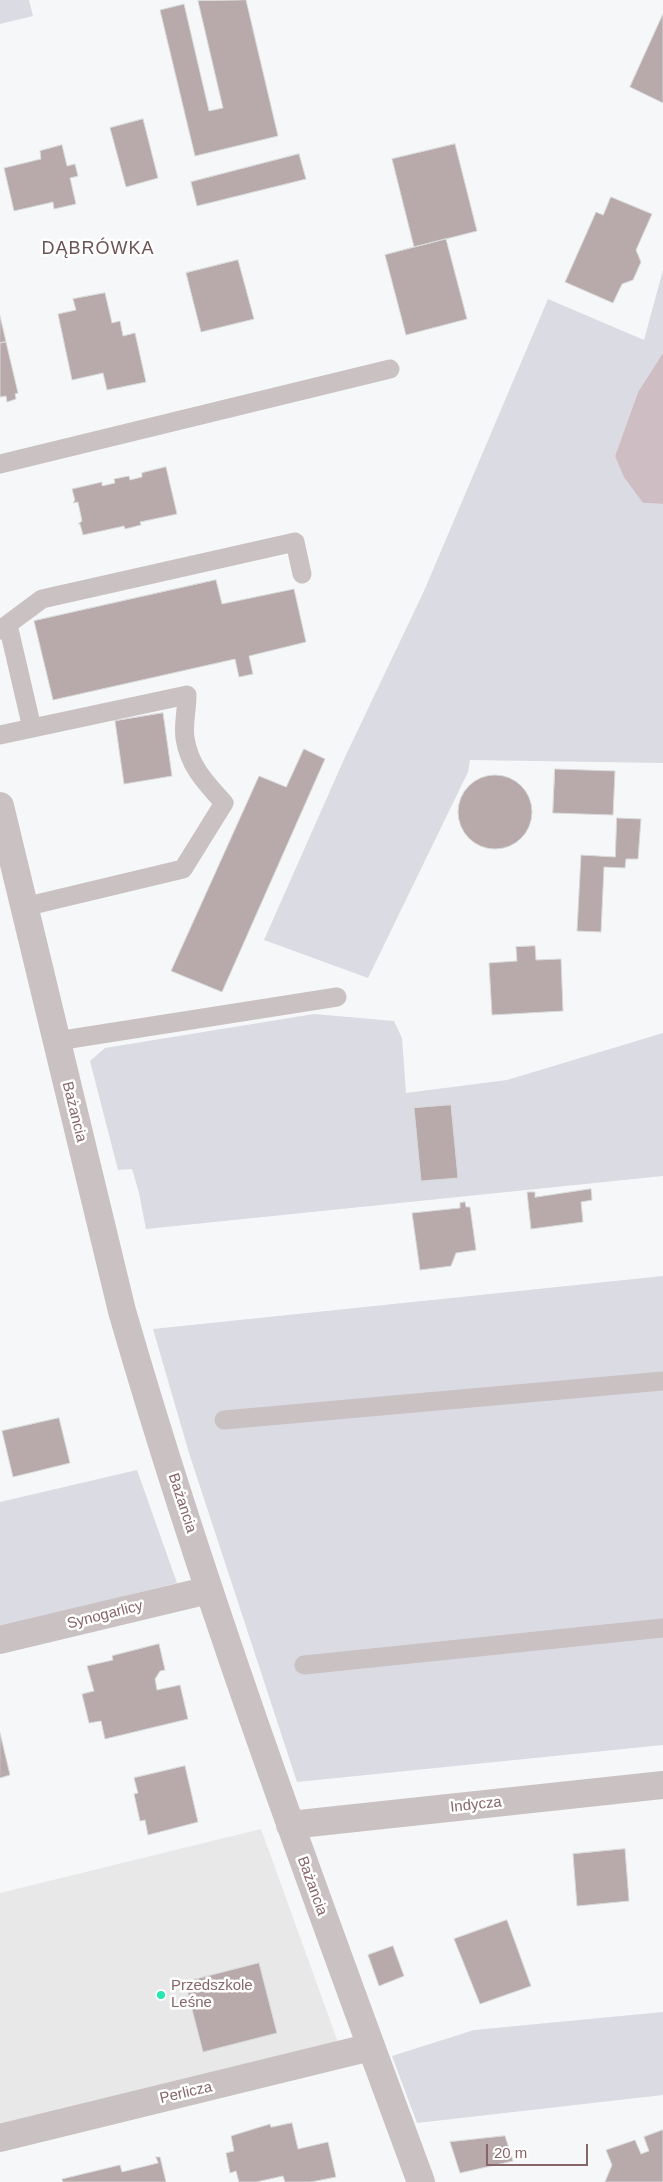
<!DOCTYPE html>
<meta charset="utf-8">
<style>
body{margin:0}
#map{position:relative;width:663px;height:2182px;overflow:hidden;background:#f5f7f8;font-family:Helvetica,sans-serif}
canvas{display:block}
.scale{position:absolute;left:486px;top:2144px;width:102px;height:22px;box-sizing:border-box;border:2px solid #876669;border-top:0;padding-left:6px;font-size:15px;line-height:18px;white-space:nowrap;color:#876669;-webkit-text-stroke:4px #fff;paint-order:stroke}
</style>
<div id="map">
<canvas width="663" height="2182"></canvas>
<div class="scale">20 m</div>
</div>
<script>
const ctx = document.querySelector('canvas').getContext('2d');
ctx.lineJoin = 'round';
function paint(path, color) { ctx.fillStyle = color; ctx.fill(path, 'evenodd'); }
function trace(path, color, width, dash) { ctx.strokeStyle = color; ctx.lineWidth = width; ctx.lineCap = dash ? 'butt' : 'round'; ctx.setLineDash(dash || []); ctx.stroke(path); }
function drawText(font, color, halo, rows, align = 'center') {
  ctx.font = font + ' Helvetica,sans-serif'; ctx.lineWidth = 5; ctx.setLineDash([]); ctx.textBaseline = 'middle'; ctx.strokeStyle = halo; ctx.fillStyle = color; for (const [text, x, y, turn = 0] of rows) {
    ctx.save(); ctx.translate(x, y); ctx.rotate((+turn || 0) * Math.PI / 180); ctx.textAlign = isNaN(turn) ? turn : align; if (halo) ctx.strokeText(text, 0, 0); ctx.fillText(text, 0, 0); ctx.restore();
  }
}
const built = new Path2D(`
 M261 1829 339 2045 0 2129V1893Z`);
const green = new Path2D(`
 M0 0H29L33 16 0 24Z
 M663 270V353L638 392 615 456 643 503 663 504V763L470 760 468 772 368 978 264 940 345 757 424 591 548 299 644 340Z
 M314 1014 394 1021 402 1038 406 1093 507 1080 663 1033V1176L146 1229 139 1193 132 1169 118 1170 90 1061 105 1048Z
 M663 1276V1745L297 1782 189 1453 153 1329Z
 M137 1470 177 1583 0 1627V1502Z
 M663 2012V2095L417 2123 392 2056 474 2030Z`);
const water = new Path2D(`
 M663 353V504L643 503 624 477 615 456 638 392Z`);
const building = new Path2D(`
 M246 0 278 136 195 156 160 10 184 4 209 111 223 108 198 1Z
 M663 14V103L630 87Z
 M143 119 158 178 126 187 110 128Z
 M455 144 477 231 414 247 392 159Z
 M62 145 67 166 75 164 78 176 70 178 76 204 54 209 53 202 14 211 4 168 41 159 40 151Z
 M299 154 306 179 197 206 191 182Z
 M611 197 652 214 636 250 641 262 633 280 622 284 613 303 565 282 596 212 603 215Z
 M446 239 467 319 406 335 385 255Z
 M238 260 254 319 201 332 186 273Z
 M105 293 112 323 120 321 123 336 135 333 146 382 107 390 103 373 72 380 58 314 76 310 73 299Z
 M0 316 6 342 0 343Z
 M6 342 18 393 15 394 16 399 7 402 6 396 0 397V343Z
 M166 467 177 514 140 522 141 525 125 529 124 526 83 535 80 524H78L82 521 78 502 73 503 75 500 72 489 102 482V486L115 483 114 479 129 476 130 480 142 477V473Z
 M216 580 222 604 294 589 306 642 249 656 253 674 239 677 235 659 53 700 34 621Z
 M163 713 172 776 124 784 115 721Z
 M304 749 325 759 222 992 171 971 259 776 286 787Z
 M555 769 615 771 613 815 553 813Z
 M458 812a37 37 0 1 1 74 0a37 37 0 1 1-74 0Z
 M617 818 641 819 638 859H626L625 868 604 867 601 932 577 931 581 855 615 857Z
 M535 946 536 960 561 959 563 1011 492 1015 489 963 517 961 516 947Z
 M451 1105 458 1178 421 1181 414 1108Z
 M591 1189 592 1200 581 1202 583 1222 531 1229 527 1192H535V1197Z
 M465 1202 466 1207H470L476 1250 456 1253 451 1266 420 1270 412 1213 460 1208V1203Z
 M59 1418 70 1463 13 1477 2 1431Z
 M159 1644 165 1670 160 1671 155 1679 157 1690 180 1685 188 1719 105 1739 101 1721 89 1723 82 1694 94 1691 87 1666 113 1660 112 1656Z
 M0 1733 10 1775 0 1778Z
 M185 1766 198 1822 148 1835 145 1820 140 1821 134 1794 138 1793 134 1778Z
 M625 1849 629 1901 577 1906 573 1854Z
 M507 1920 531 1986 480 2004 454 1939Z
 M393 1946 404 1976 379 1986 368 1955Z
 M259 1963 277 2033 203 2052 185 1982Z
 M292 2123 298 2149 328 2142 336 2177 311 2182H285L283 2176 256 2182H239L236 2171 230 2173 226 2153 234 2151 231 2136 270 2124 271 2127Z
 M663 2130V2182H605L612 2165 606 2150 635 2140 641 2154 649 2151 644 2137Z
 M505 2136 513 2161 460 2173 450 2142Z
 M156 2157H160L166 2182H63L62 2179 120 2165 122 2172 158 2163Z`);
const lane = new Path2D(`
 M0 464 390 369
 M8 625 32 728
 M0 630 42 599 295 542 302 574
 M0 735 187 695C187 709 183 725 185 738 189 766 206 783 224 803L183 869 24 907
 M57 1041 337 997
 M224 1420 663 1381
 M304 1665 663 1628`);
const street = new Path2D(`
 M0 806 122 1311C207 1606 315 1894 421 2182
 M0 1640 209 1590
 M290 1825 663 1785
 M0 2138 371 2047`);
const markers = [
 [161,1995,5,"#25e8b0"]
];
const streetNames = [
 ["Bażancia",74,1112,76],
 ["Bażancia",182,1503,72],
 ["Synogarlicy",105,1615,-14],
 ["Indycza",476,1805,-6],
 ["Bażancia",312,1886,70],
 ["Perlicza",186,2093,-13]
];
const poiNames = [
 ["Przedszkole",171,1986],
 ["Leśne",171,2003]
];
const quarterNames = [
 ["DĄBRÓWKA",98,249]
];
paint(built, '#e8e8e9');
paint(green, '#dbdbe4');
paint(water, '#cebdc2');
paint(building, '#b8a9ab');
trace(building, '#d7d9da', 1);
trace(lane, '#cac1c2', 19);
trace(street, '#cac1c2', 28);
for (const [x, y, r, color] of markers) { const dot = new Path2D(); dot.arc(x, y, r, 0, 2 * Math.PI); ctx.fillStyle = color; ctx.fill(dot); trace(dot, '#fff', 2); }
drawText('15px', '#876669', '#fff', streetNames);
drawText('15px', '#876669', '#fff', poiNames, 'left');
ctx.letterSpacing = '1px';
drawText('18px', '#6c5456', '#fff', quarterNames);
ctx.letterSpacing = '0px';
</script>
